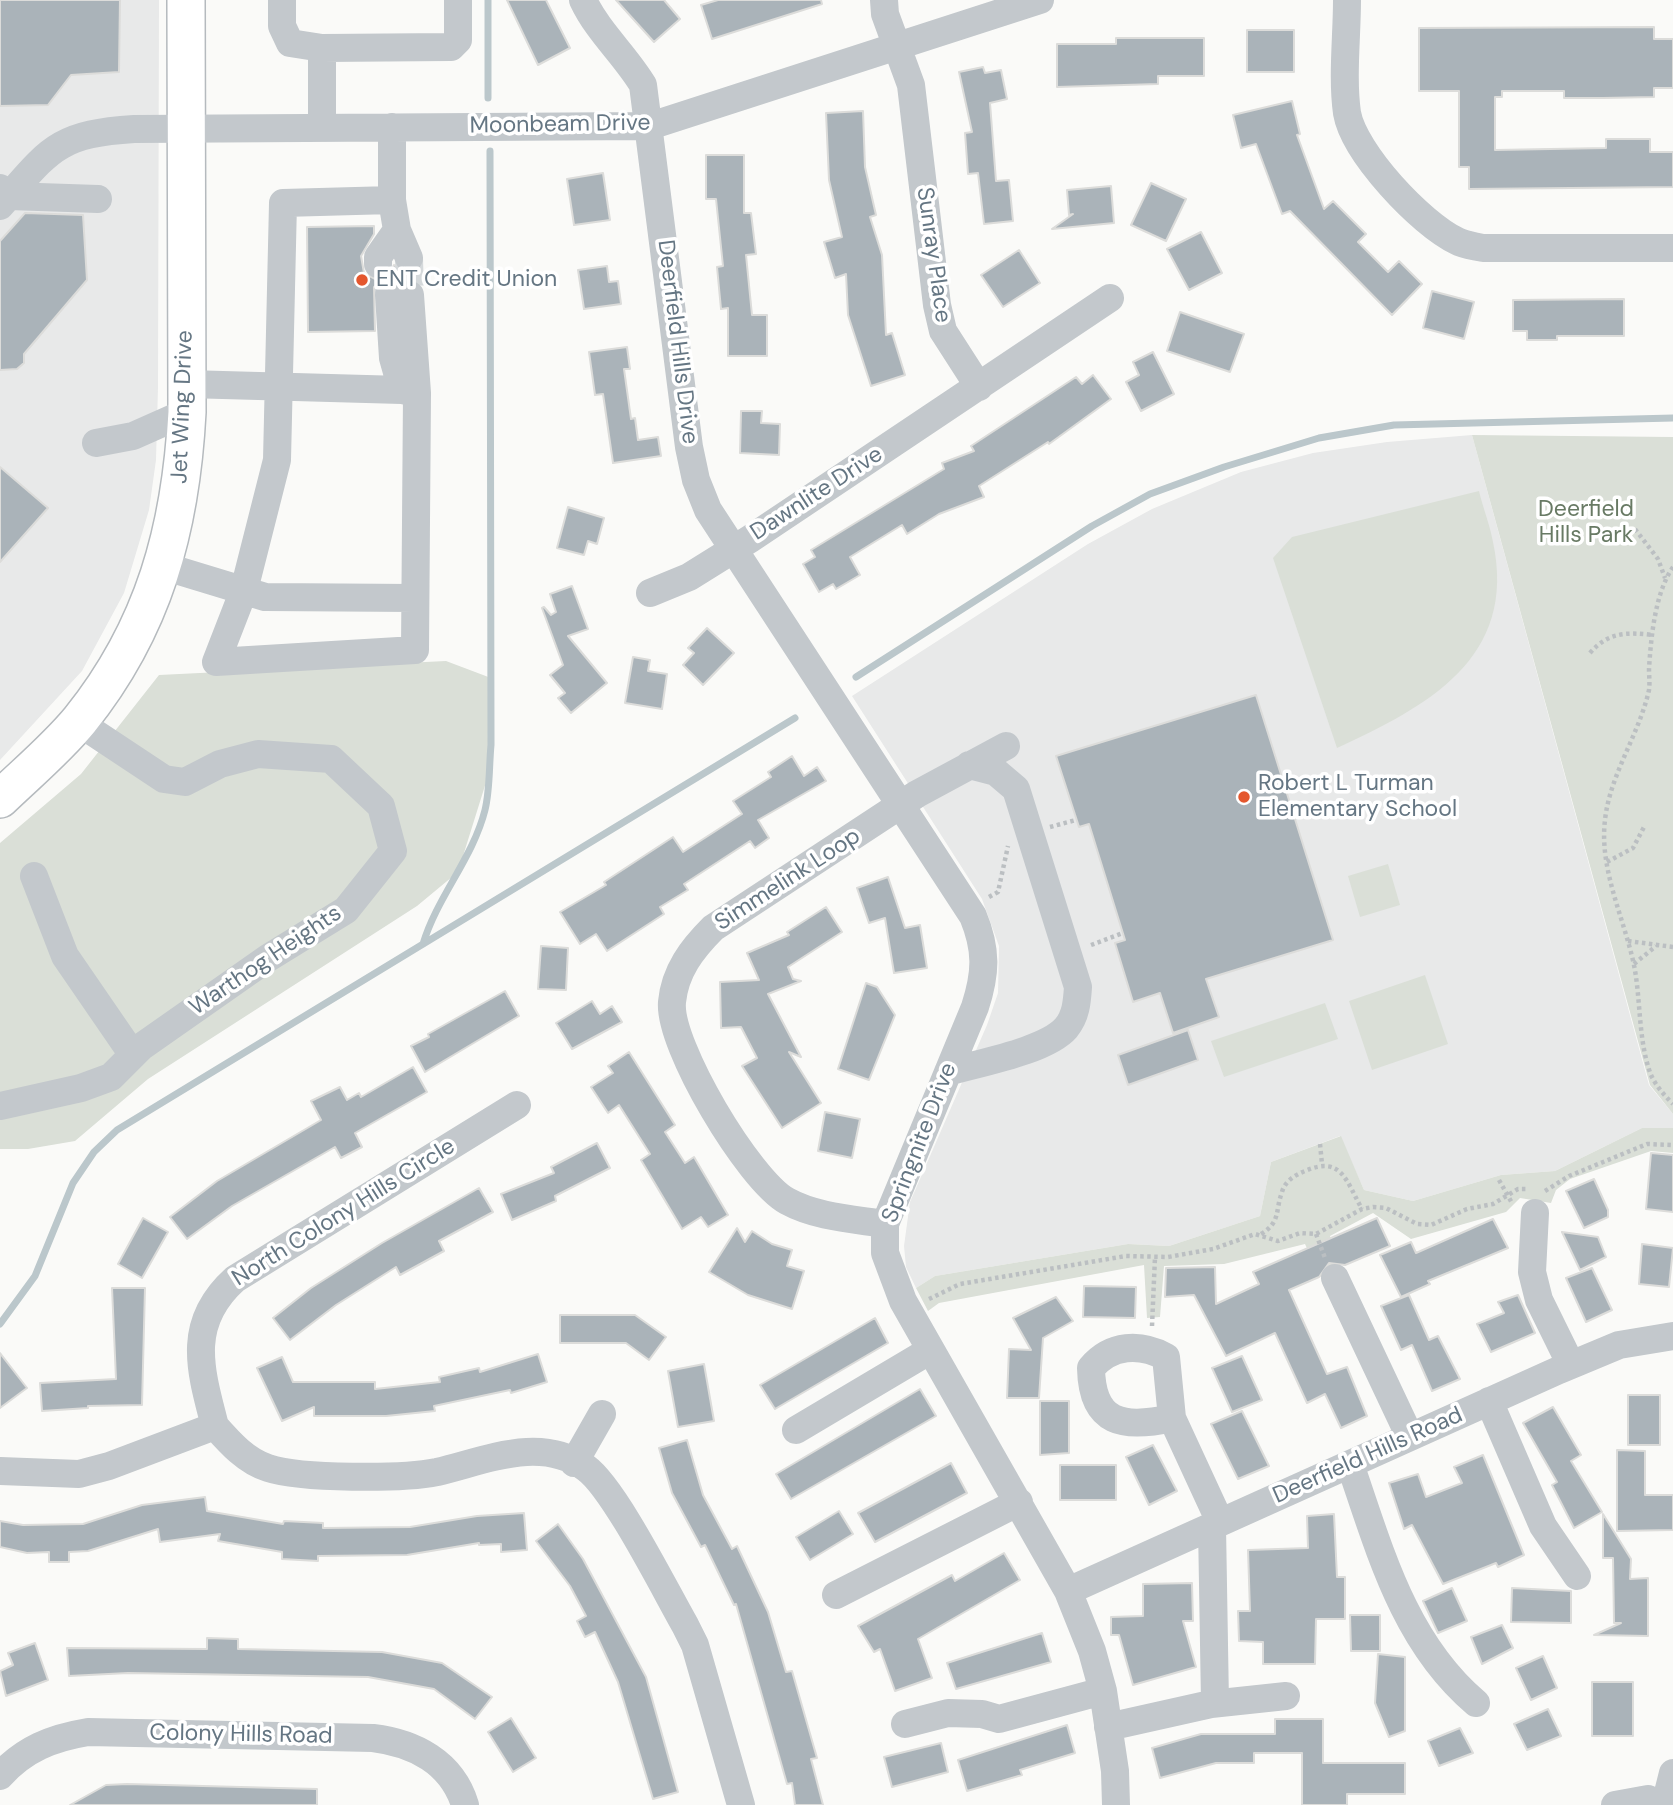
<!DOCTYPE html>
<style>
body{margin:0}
canvas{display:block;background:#fafaf8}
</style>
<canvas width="1673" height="1805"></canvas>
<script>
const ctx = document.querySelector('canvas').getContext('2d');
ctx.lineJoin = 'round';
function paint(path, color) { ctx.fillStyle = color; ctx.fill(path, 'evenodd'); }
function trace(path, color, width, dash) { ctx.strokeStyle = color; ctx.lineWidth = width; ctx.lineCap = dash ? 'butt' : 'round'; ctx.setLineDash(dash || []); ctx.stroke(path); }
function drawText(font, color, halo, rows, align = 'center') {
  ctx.font = font + ' "DM Sans",sans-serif'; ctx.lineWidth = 7; ctx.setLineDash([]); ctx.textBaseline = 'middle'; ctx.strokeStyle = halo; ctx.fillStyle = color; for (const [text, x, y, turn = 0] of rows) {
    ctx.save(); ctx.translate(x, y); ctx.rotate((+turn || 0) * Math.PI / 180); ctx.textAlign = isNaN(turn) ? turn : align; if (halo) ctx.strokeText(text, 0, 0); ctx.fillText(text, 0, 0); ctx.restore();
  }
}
const built = new Path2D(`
 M0 0H159L158 387 156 460 149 510 124 593 82 671 0 760Z
 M1472 435 1649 1085 1673 1114V1128H1642L1555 1171 1501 1175 1413 1201 1364 1190 1340 1136 1271 1162 1260 1216 1169 1246 1128 1244 935 1276 916 1288 906 1267 904 1246 910 1202 987 1025 998 993 999 946 982 899 852 696 1088 544 1152 509 1241 472 1313 453 1387 442Z`);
const green = new Path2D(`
 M1472 435 1673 437V1114L1650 1085Z
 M1479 491C1483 508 1490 525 1493 542 1518 659 1426 707 1337 748L1273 558 1292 537Z
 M446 661 491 678 488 776 458 872 417 906 148 1079 75 1141 28 1149H0V843L81 774 159 675Z
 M1388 864 1400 905 1360 917 1348 876Z
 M1425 975 1448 1044 1372 1070 1349 1001Z
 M1325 1003 1338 1039 1224 1077 1211 1041Z
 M1642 1128H1673V1153L1651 1151 1570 1179 1556 1190 1551 1203 1520 1198 1506 1212 1411 1239 1373 1213 1330 1236 1343 1274 1323 1282 1305 1244 1224 1264 1164 1266 1160 1317 1147 1318 1144 1265 939 1303 928 1311 916 1288 935 1276 1128 1244 1169 1246 1260 1216 1271 1162 1341 1136 1364 1190 1413 1201 1501 1175 1555 1171Z`);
const stream = new Path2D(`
 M488 0V98
 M856 677 1092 526 1150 494 1224 467 1319 438 1394 425 1673 418
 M423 944C437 897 473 858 485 810 490 790 489 766 491 745L490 151
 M0 1324 35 1276 73 1183 94 1152 117 1130 795 718`);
const building = new Path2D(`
 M0 0H120L119 72 71 75 48 105 0 106Z
 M507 0H546L570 48 538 65Z
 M616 0H664L680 19 654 42Z
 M718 0H821L822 4 712 39 701 5Z
 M1654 27V39H1673V88H1654V97L1603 98H1564V91H1502V97H1495V150L1606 148V139H1650V152H1673V187L1469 189V167H1459V91H1419V28Z
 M1247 30H1294V72H1247Z
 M1116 38H1204V76H1158V84L1057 87V44H1116Z
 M983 67 985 73 1001 70 1007 99 990 103 996 181 1009 180 1013 221 984 224 978 173 968 174 965 133 972 132 959 72Z
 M1292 101 1300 134 1297 135 1324 209 1333 201 1366 234 1358 242 1388 272 1399 261 1422 284 1392 315 1290 211 1282 214 1256 144 1241 148 1233 115Z
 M863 111 865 167 876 215 870 217 882 255 886 335 892 333 905 375 871 386 848 315 846 274 835 278 824 242 842 237 829 180 826 113Z
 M706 155H744V213H751L756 254 746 255 752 315H767V356H728V308L721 309 717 267 723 266 716 199H706Z
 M603 173 610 220 574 225 567 179Z
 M1151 183 1186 199 1166 241 1131 225Z
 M1111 186 1114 223 1052 229 1073 214 1069 215 1067 190Z
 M25 213 83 215 87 280 24 354V363L17 369 0 370V241Z
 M374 226V234L361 256 364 273 379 281 387 278 394 265 406 274 416 273 417 280 408 279 399 283 387 279 374 287 375 331 308 332 307 227Z
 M1201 232 1222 273 1189 290 1167 249Z
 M1019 250 1040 283 1003 307 981 275Z
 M607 266 609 282 618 281 621 304 584 309 578 270Z
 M1432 291 1474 302 1464 339 1423 328Z
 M1624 299V336H1557V340H1527V331H1513V300Z
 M1180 312 1244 334 1230 372 1167 351Z
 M627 347 630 369H624L631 419 635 418 638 440 658 437 661 456 613 463 603 394 595 395 589 352Z
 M1153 352 1174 394 1141 411 1126 382 1139 375 1133 362Z
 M1093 375 1111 399 1049 444 1048 442 979 486 984 497 939 514 907 534 902 525 850 557 860 575 836 589 833 584 819 592 803 564 815 557 811 550 944 469 942 463 974 451 971 446 1076 377 1082 384Z
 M741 411H762L761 423 780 424 779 455 740 453Z
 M0 467 48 508 0 562Z
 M568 507 604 518 597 544 588 541 584 555 557 548Z
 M572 586 588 629 568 636 607 683 571 713 558 698 565 693 550 675 563 665 542 608 544 607 551 615 556 612 550 594Z
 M707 628 734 653 703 685 683 665 694 653 688 648Z
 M633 657 650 660 648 671 667 674 662 709 625 703Z
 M1256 695 1333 940 1206 979 1219 1017 1173 1033 1160 993 1133 1002 1115 943 1125 940 1089 824 1079 827 1056 756Z
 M792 756 804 776 817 767 826 781 758 820 769 838 755 848 750 841 684 884 688 890 660 907 664 914 607 951 596 934 580 944 560 912 606 885 604 882 673 837 683 852 742 814 733 801 771 777 768 772Z
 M888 877 905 928 920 925 927 968 894 973 885 918 869 923 857 888Z
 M826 907 842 932 788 967 793 979 801 981 768 994 801 1057 789 1052 821 1103 782 1128 742 1066 757 1058 741 1027 721 1028 720 982 759 980 747 953 789 935 787 932Z
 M541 946 568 948 566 990 538 989Z
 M866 983 877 987 895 1015 869 1080 838 1069Z
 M505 991 519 1016 425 1072 411 1046 429 1037 428 1034Z
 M592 1001 600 1014 612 1006 622 1022 572 1049 556 1023Z
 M1188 1030 1198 1060 1128 1085 1118 1055Z
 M629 1052 675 1125 665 1132 685 1163 694 1157 728 1215 708 1227 701 1217 682 1229 641 1160 650 1154 619 1105 608 1113 591 1087 613 1073 608 1066Z
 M413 1067 427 1092 355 1133 362 1147 341 1158 335 1147 232 1206 187 1239 170 1217 217 1181 321 1120 311 1101 340 1087 347 1100 359 1093 361 1097Z
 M825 1112 860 1119 852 1158 818 1151Z
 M597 1143 610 1168 555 1196 556 1201 512 1220 501 1194 554 1173 551 1167Z
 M1651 1153 1673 1155V1212L1646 1209Z
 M1594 1179 1608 1210V1217L1584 1228 1566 1191Z
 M479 1188 493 1212 439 1241 444 1251 400 1275 396 1267 336 1305 290 1340 273 1318 311 1288 382 1243Z
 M143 1218 168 1232 142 1278 118 1264Z
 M1377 1218 1390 1246 1345 1265 1329 1263 1319 1277 1289 1290 1327 1374 1347 1367 1367 1416 1341 1428 1325 1394 1307 1403 1275 1333 1226 1356 1194 1295 1165 1297 1166 1268 1215 1267 1216 1304 1259 1284 1253 1272Z
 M1493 1219 1508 1248 1428 1281 1430 1284 1401 1297 1380 1255 1411 1242 1416 1253Z
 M737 1228 745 1242 752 1231 772 1244 792 1250 787 1266 804 1271 792 1309 748 1295 709 1272Z
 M1562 1232 1598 1237 1606 1257 1580 1270Z
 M1642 1244 1673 1248 1669 1287 1639 1284Z
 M1592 1268 1612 1310 1586 1322 1566 1278Z
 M1084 1286 1136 1287 1135 1318 1083 1317Z
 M112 1288H145L142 1405 88 1406V1408L42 1411 40 1383 116 1379Z
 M1409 1295 1429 1340 1438 1336 1460 1379 1432 1391 1412 1345 1401 1350 1381 1306Z
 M1518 1295 1535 1333 1491 1352 1477 1324 1504 1313 1498 1302Z
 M1056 1297 1073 1321 1043 1338 1039 1398H1007L1009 1349 1031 1350 1013 1318Z
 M560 1315H635L666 1337 649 1360 626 1343H560Z
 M875 1318 888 1343 775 1409 760 1385Z
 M0 1353 27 1388 0 1408Z
 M538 1354 547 1382 511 1393 510 1390 434 1406 435 1411 386 1416H314V1407L282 1421 257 1368 282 1357 293 1382H375V1389L440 1382 439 1377 479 1368 480 1372Z
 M1242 1356 1262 1400 1232 1412 1212 1368Z
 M704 1364 714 1421 678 1427 668 1371Z
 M920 1389 936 1416 791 1499 776 1474Z
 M1628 1395H1660V1445H1628Z
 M1040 1401H1069V1453L1040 1455Z
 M1553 1407 1581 1455 1571 1461 1602 1512 1574 1528 1552 1485 1557 1482 1523 1423Z
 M1242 1411 1269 1466 1238 1479 1211 1424Z
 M687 1440 703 1495 732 1549 737 1546 768 1612 786 1672 792 1671 817 1758 811 1759 823 1805H795L792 1783 787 1784 736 1604 734 1605 705 1545 701 1547 672 1493 659 1448Z
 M1153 1445 1177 1491 1149 1505 1126 1457Z
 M1617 1450 1645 1451V1495H1673V1530L1617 1531Z
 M1483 1455 1524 1555 1498 1567 1496 1563 1443 1584 1412 1525 1404 1529 1389 1483 1418 1474 1426 1497 1462 1483 1454 1467Z
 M951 1463 967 1493 875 1542 858 1513Z
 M1060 1465H1116V1500H1060Z
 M205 1497 207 1511 283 1524 284 1521 323 1523V1528L410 1527 477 1516 524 1513 527 1550 501 1552V1544L479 1545V1543L407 1555 318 1556V1561L282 1559V1552L218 1541 220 1534 160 1542 158 1529 88 1551 69 1552V1562H49V1552L27 1553 0 1547V1521L23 1525 83 1524 142 1505Z
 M839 1511 853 1534 810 1560 796 1537Z
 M1334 1514 1337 1577H1345V1619H1316L1315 1664H1263V1642L1239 1641 1238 1611H1250L1248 1550 1308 1548 1307 1516Z
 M1603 1514 1631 1559 1630 1579 1648 1578V1636L1594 1635 1621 1623H1614L1613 1558H1603Z
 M558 1524 583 1559 646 1677 678 1792 653 1799 618 1682 595 1632 585 1637 577 1621 586 1616 570 1586 536 1541Z
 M1004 1553 1020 1580 918 1639 932 1678 895 1691 880 1649 874 1652 858 1626 952 1575 955 1581Z
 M1192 1583 1193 1621H1183L1196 1667 1133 1685 1119 1635H1111V1617L1143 1616V1584Z
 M1452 1588 1467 1621 1438 1633 1423 1601Z
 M1512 1588 1571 1591V1623L1511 1622Z
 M1350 1615H1380V1651H1351Z
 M1502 1625 1513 1648 1482 1664 1471 1637Z
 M1042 1633 1051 1662 956 1689 947 1663Z
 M207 1638 238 1639V1649L382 1652 442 1663 492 1697 475 1719 434 1689 368 1677 128 1673 69 1676 67 1648 207 1649Z
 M35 1643 48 1680 6 1696 0 1671 13 1665 8 1653Z
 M1378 1654 1405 1657V1731L1389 1737 1375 1703Z
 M1543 1656 1557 1688 1531 1700 1516 1668Z
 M1592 1682H1633V1736H1592Z
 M1548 1709 1561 1736 1527 1750 1514 1724Z
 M511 1718 536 1758 513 1772 488 1732Z
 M1275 1719H1323V1763H1405V1794H1347V1805H1302V1753H1254V1763H1216L1160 1778 1152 1748 1201 1734H1275Z
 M1067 1725 1075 1753 1020 1770 1022 1775 967 1791 958 1760Z
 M1460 1728 1473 1753 1439 1766 1428 1741Z
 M941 1743 948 1772 892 1787 884 1757Z
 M127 1784 317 1789V1805H70L106 1785Z`);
const minorTunnel = new Path2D(`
 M409 258 410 295
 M389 295V258`);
const path = new Path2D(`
 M1635 529 1658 559 1665 578
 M1673 567C1655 593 1651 637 1649 669 1649 676 1650 683 1649 690 1639 735 1610 774 1605 820 1599 869 1624 918 1634 965 1641 1000 1638 1041 1651 1075 1656 1086 1664 1095 1673 1104
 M1590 653C1608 632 1627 632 1653 635
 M1050 827 1076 820
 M1607 862 1633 848 1644 827
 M989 897 998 892 1008 846
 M1628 941 1673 947
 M1091 945 1123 933
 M1634 964 1656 946
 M1320 1144 1322 1164
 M1499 1180 1512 1203
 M1545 1191 1569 1176 1647 1144 1673 1145
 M1261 1234C1281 1222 1275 1211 1282 1192 1285 1181 1295 1175 1305 1171 1342 1155 1346 1181 1362 1209
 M1316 1234 1325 1258
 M929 1299 960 1284 1126 1256 1168 1257 1213 1249 1255 1234 1278 1241 1300 1233 1316 1234 1362 1209 1373 1207 1386 1208 1417 1224 1431 1225 1467 1209 1493 1204 1518 1189H1526
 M1152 1326 1155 1257`);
const minor = new Path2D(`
 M282 0V26L290 43 322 48V128
 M583 0C598 32 625 55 643 85L689 447 696 480 708 510 973 916C987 950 986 973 975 1007L885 1224V1253L903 1301 1068 1591 1092 1651 1103 1691 1115 1771 1116 1805
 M884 0 885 14 911 85 937 305 943 331 979 387
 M1347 0C1347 36 1342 77 1347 113 1354 153 1421 224 1457 241 1464 245 1475 246 1483 248H1673
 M322 48 451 47 458 40V0
 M392 127V200
 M0 188 9 196 98 199
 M0 206C49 151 55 134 134 129L650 126 1040 0
 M409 258 397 230 392 200 283 203 277 460 244 590 216 662 415 650 417 393 410 295
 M378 264V257L397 230
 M389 295 393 358 402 390 417 393
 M187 384 402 390
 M96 443 133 436 187 412
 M163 566 265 597 415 598
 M650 593 689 577 750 539 1110 298
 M34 876 65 956 133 1055
 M948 1072C978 1063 1046 1051 1066 1028 1076 1016 1077 1002 1078 987L1016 789 996 772 969 765
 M0 1106 81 1088 111 1077 141 1047 268 958 346 910 393 851 381 806 331 759 258 754 220 764 185 782 164 779 78 722
 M1535 1213 1532 1272 1539 1300 1571 1365
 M885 1224C853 1219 816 1217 787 1201 749 1180 668 1045 672 1002 675 971 692 949 713 928L917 794 1006 746
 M1335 1278 1410 1437
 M1489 1401 1543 1526 1577 1576
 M1172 1418C1123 1429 1092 1424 1091 1368 1111 1344 1140 1343 1166 1357L1172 1418 1220 1522
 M215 1426C200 1369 186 1323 235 1279L517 1105
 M796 1430 929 1351
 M574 1463 602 1414
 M1350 1464C1380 1551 1404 1642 1476 1703
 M0 1471 79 1474 109 1466 215 1426C230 1443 246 1461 268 1468 301 1479 403 1479 437 1472 485 1461 540 1435 586 1468 614 1488 665 1590 685 1625L695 1645 741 1805
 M1212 1526 1215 1703
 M1068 1591 1559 1370 1619 1345 1673 1336
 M836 1595 1019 1502
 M905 1724 948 1713 982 1714 999 1719 1103 1691
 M1108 1727 1211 1704 1286 1696
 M0 1776C24 1749 52 1738 88 1732L373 1738C414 1743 452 1762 465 1805
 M1615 1805 1648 1799 1661 1805
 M1665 1805 1673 1773`);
const major = new Path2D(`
 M0 799C27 773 57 748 80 720 154 628 181 528 187 412L186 0`);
const markers = [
 [362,280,7,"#e4572e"],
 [1244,797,7,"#e4572e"]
];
const streetNames = [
 ["Moonbeam Drive",560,125,-1],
 ["Sunray Place",933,255,82],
 ["Deerfield Hills Drive",677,342,83],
 ["Jet Wing Drive",183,407,-88],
 ["Dawnlite Drive",817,494,-33],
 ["Simmelink Loop",788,880,-33],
 ["Warthog Heights",266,961,-34],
 ["Springnite Drive",920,1143,-69],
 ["North Colony Hills Circle",344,1213,-32],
 ["Deerfield Hills Road",1368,1456,-24],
 ["Colony Hills Road",241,1735,1]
];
const poiNames = [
 ["ENT Credit Union",376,280],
 ["Robert L Turman",1258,784],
 ["Elementary School",1258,810]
];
const parkNames = [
 ["Deerfield",1586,510],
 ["Hills Park",1586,536]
];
paint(built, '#e8e9e9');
paint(green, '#dadfd7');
trace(stream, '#bbc7cb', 7);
paint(building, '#aab3b9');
trace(building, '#dcdcda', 2);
trace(minorTunnel, '#d5d9db', 28, [28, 14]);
trace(major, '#b5babe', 40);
trace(path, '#bbbfc2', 4.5, [3.5, 3.5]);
trace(minor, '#c3c8cc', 28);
trace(major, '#fff', 37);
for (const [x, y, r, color] of markers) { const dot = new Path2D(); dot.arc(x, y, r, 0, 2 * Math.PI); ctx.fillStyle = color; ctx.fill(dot); trace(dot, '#fff', 2.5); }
drawText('23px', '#657683', '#fff', streetNames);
drawText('23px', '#657683', '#fff', poiNames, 'left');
drawText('23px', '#687a64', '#fff', parkNames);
</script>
